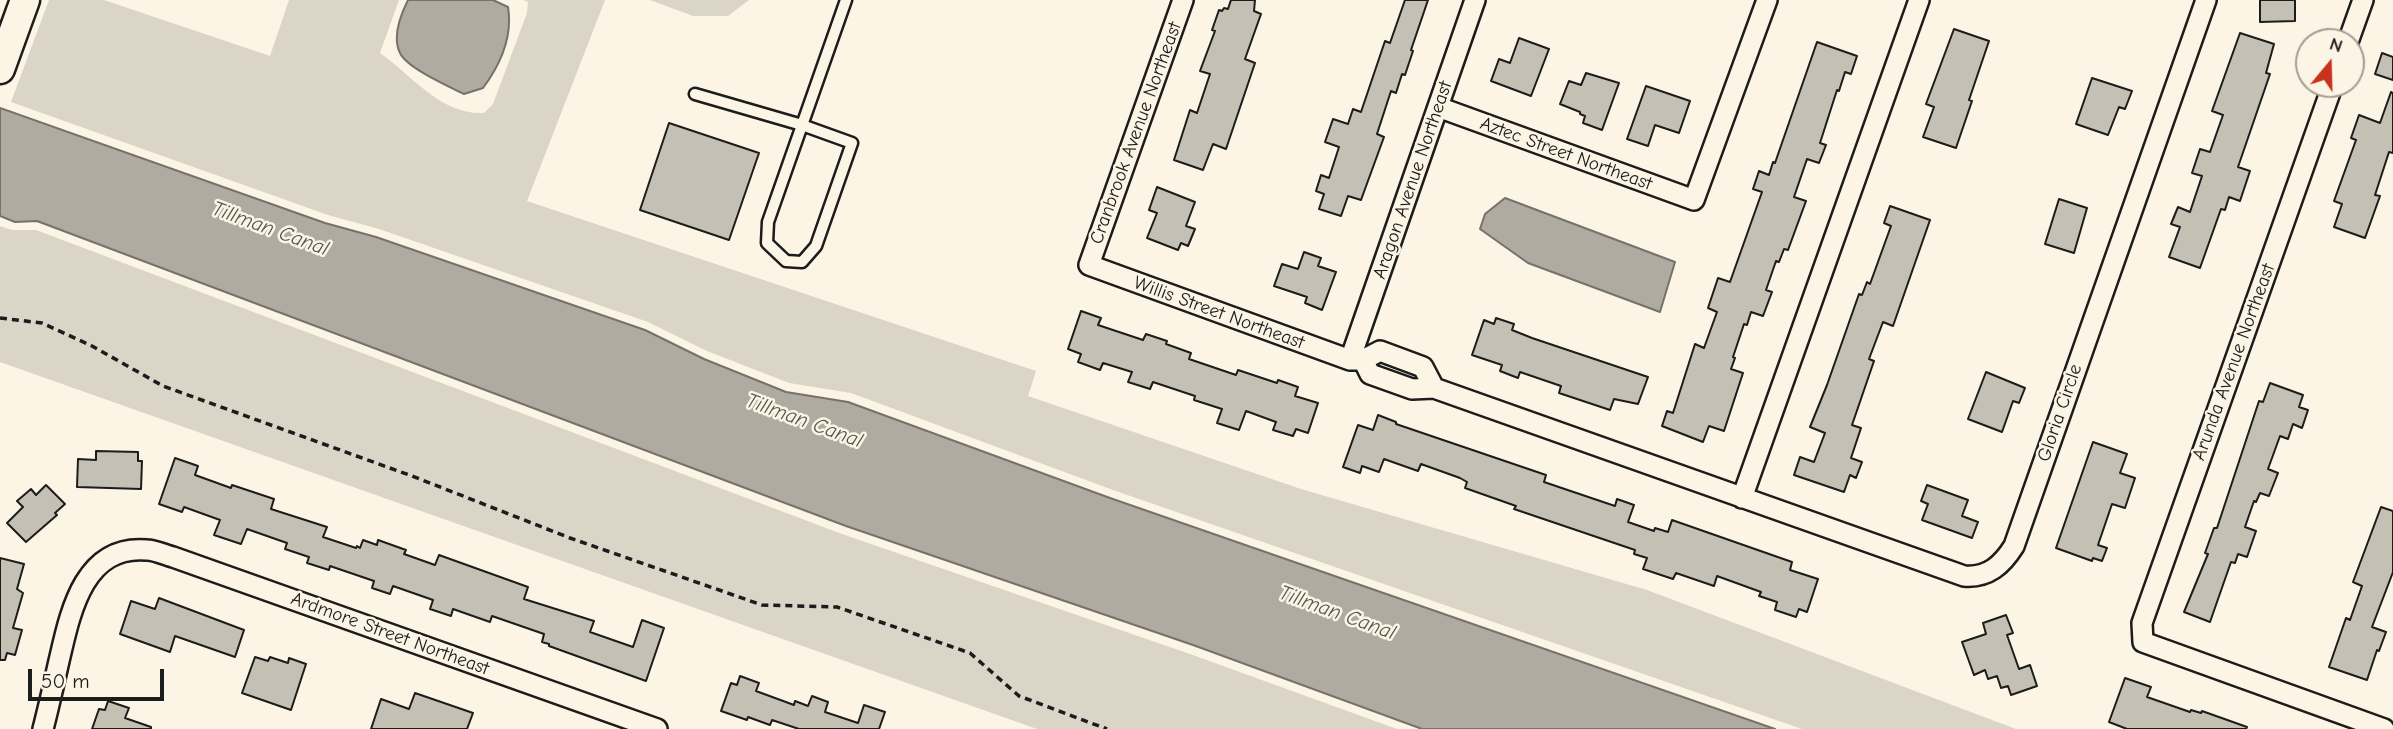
<!DOCTYPE html>
<style>
body{margin:0}
#map{position:relative;width:2393px;height:729px;overflow:hidden;background:#fcf5e5;font-family:"Comic Neue",sans-serif}
canvas{display:block}
.north{position:absolute;left:2295px;top:28px;width:70px;height:70px;box-sizing:border-box;background:#fcf5e5;border:2px solid #a29e95;border-radius:50%;rotate:19deg;font-size:19px;font-weight:700;line-height:28px;text-align:center;color:#1c1c1c}
.north::after{content:'';display:block;margin:auto;width:24px;height:32px;background:#c8321e;clip-path:polygon(50% 0,100% 100%,50% 72%,0 100%)}
.scale{position:absolute;left:28px;top:669px;width:136px;height:32px;box-sizing:border-box;border:4px solid #1c1c1c;border-top:0;padding-left:9px;font-size:21px;line-height:24px;white-space:nowrap;color:#1c1c1c;-webkit-text-stroke:5px #fcf5e5;paint-order:stroke}
</style>
<div id="map">
<canvas width="2393" height="729"></canvas>
<div class="north">N</div>
<div class="scale">50 m</div>
</div>
<script>
const ctx = document.querySelector('canvas').getContext('2d');
ctx.lineJoin = 'round';
function paint(path, color) { ctx.fillStyle = color; ctx.fill(path, 'evenodd'); }
function trace(path, color, width, dash) { ctx.strokeStyle = color; ctx.lineWidth = width; ctx.lineCap = dash ? 'butt' : 'round'; ctx.setLineDash(dash || []); ctx.stroke(path); }
function drawText(font, color, halo, rows, align = 'center') {
  ctx.font = font + ' "Comic Neue",sans-serif'; ctx.lineWidth = 5; ctx.setLineDash([]); ctx.textBaseline = 'middle'; ctx.strokeStyle = halo; ctx.fillStyle = color; for (const [text, x, y, turn = 0] of rows) {
    ctx.save(); ctx.translate(x, y); ctx.rotate((+turn || 0) * Math.PI / 180); ctx.textAlign = isNaN(turn) ? turn : align; if (halo) ctx.strokeText(text, 0, 0); ctx.fillText(text, 0, 0); ctx.restore();
  }
}
const green = new Path2D(`
 M49 0H104L270 56 289 0H399L380 53C412 75 440 115 484 113L493 104 527 13 528 2 523 0H605L527 201 1036 371 1028 396 1301 489 1647 590 2016 729H1802L1113 490 851 393 789 383 707 351 648 322 379 229 328 215 11 102Z
 M650 0H749L728 16H693Z
 M0 226 12 230H36L842 534 1190 654 1397 729H1037L0 362Z`);
const water = new Path2D(`
 M408 0H493L508 7C513 37 500 65 483 88L464 94C448 86 407 68 400 53 392 37 401 14 408 0Z
 M0 108 325 223 376 237 645 330 704 359 786 392 848 402 1110 498 1775 729H1422L1193 645 846 526 37 221 15 222 0 216Z
 M1505 198 1675 262 1660 312 1528 263 1480 229 1485 214Z`);
const building = new Path2D(`
 M1231 0H1255L1254 11 1261 14 1245 59 1255 63 1226 149 1213 144 1203 170 1174 160 1190 110 1197 113 1210 74 1200 71 1215 31 1212 30 1219 10 1222 11 1224 8 1228 9Z
 M1405 0H1428L1411 50 1413 51 1405 75 1402 74 1396 93 1391 91 1377 134 1384 137 1361 200 1348 196 1341 216 1319 209 1324 194 1316 191 1321 175 1329 178 1339 147 1325 142 1333 119 1348 124 1353 109 1361 112 1385 41 1390 43Z
 M2260 0H2295V21L2260 22Z
 M1954 29 1989 41 1969 100 1972 101 1956 148 1923 137 1934 107 1926 104Z
 M2240 33 2274 44 2266 73 2270 74 2238 167 2250 171 2240 201 2229 197 2225 210 2221 209 2200 268 2169 257 2180 227 2171 224 2178 207 2190 212 2202 176 2192 173 2200 149 2210 152 2223 115 2212 111Z
 M1519 38 1549 49 1531 96 1491 81 1499 59 1510 63Z
 M1817 42 1857 56 1851 74 1845 72 1839 91 1837 90 1820 143 1826 145 1819 163 1807 159 1794 197 1806 201 1788 250 1784 249 1779 262 1776 261 1766 290 1772 292 1763 316 1751 312 1747 325 1744 324 1733 357 1735 358 1731 369 1743 373 1724 431 1709 426 1703 442 1662 426 1667 411 1673 413 1695 344 1704 348 1717 312 1708 308 1718 278 1730 282 1762 192 1753 189 1759 171 1769 175 1773 162 1775 163Z
 M2382 53 2393 57V80L2375 74Z
 M1586 73 1619 83 1602 130 1583 123 1585 116 1580 114V112L1560 104 1569 81 1581 85Z
 M2092 78 2132 91 2125 109 2119 107 2108 135 2076 124Z
 M1646 86 1690 101 1679 133 1655 125 1648 146 1627 139Z
 M2391 92 2393 93V153L2389 152 2375 195 2380 196 2365 238 2334 227 2342 204 2334 201 2356 140 2351 138 2359 115 2380 123Z
 M669 123 759 153 729 240 640 210Z
 M1157 187 1195 202 1186 226 1195 229 1188 246 1181 243 1178 250 1147 238 1157 213 1149 210Z
 M2059 199 2087 208 2074 253 2045 244Z
 M1890 206 1930 220 1893 326 1883 322 1869 359 1874 361 1852 425 1861 428 1851 458 1862 462 1856 478 1850 475 1844 492 1794 475 1800 457 1814 462 1825 433 1810 427 1827 385 1859 294 1862 295 1867 282 1870 284 1891 226 1884 223Z
 M1304 252 1321 258 1318 266 1336 272 1322 310 1305 303 1307 297 1274 286 1282 264 1298 269Z
 M1081 311 1101 318 1098 325 1143 340 1146 334 1167 341 1166 344 1191 353 1189 359 1236 375 1238 370 1277 383 1278 380 1298 387 1295 396 1318 403 1308 433 1296 429 1293 436 1273 430 1276 422 1246 411 1239 430 1217 423 1222 409 1194 400 1195 396 1153 382 1150 389 1128 382 1132 372 1103 363 1100 370 1078 362 1081 354 1068 349Z
 M1496 318 1514 324 1512 330 1532 338 1648 377 1638 404 1614 399 1610 410 1559 393 1561 386 1520 372 1518 378 1500 371 1502 365 1472 355 1484 320 1494 324Z
 M1986 372 2025 388 2019 403 2013 401 2002 432 1968 419Z
 M2270 383 2303 395 2299 407 2308 410 2302 428 2293 424 2288 439 2280 436 2268 469 2278 473 2269 496 2260 493 2256 502 2254 501 2245 527 2256 531 2247 557 2238 554 2235 563 2231 562 2210 622 2184 612 2208 554 2205 553 2214 528H2217L2259 401 2263 402Z
 M1378 415 1396 422V424L1546 475 1544 482 1615 506 1617 499 1634 505 1628 522 1654 531 1655 528 1668 532 1672 520 1792 562 1790 570 1818 579 1807 612 1799 609 1796 617 1775 610 1777 602 1759 596 1761 592 1717 576 1714 586 1676 573 1673 579 1643 569 1647 558 1634 554 1635 550 1514 509 1516 506 1465 488 1467 482 1460 478 1421 464 1418 471 1384 459 1379 472 1362 466 1360 473 1343 467 1358 425 1373 430Z
 M2093 442 2127 454 2120 473 2135 478 2125 508 2112 504 2098 545 2107 548 2102 561 2093 558 2092 561 2056 548Z
 M96 451 138 452V461H142L141 489 77 487 78 459 96 460Z
 M175 458 198 466 195 475 231 488 232 485 274 499 271 509 327 527 323 537 356 548 357 546 360 548 363 540 377 545 378 540 406 550 404 554 435 565 439 555 528 587 524 599 594 621 590 632 633 647 642 620 664 628 646 681 549 646V644L542 642 544 634 492 616 490 622 453 609 451 616 430 609 433 600 393 586 390 594 372 588 374 581 330 566 329 570 307 563 309 557 285 549 287 543 247 529 241 544 214 535 220 520 184 507 182 512 159 504Z
 M46 485 65 504 55 513 57 515 26 542 7 523 23 507 17 501 31 489 36 495Z
 M1927 485 1968 500 1962 516 1978 522 1972 538 1922 520 1928 504 1921 501Z
 M2381 507 2393 511V572L2372 627 2386 632 2379 651 2377 650 2367 680 2329 667 2346 618 2350 620 2362 586 2353 582Z
 M0 558 24 564 17 589 23 593 13 628 22 630 15 655 7 653 5 660H0Z
 M159 598 244 630 235 657 175 636 170 652 120 634 131 601 155 609Z
 M2006 615 2013 633 2007 635 2019 669 2030 665 2037 686 2011 695 2008 686 2001 688 1997 676 1988 679 1985 670 1974 675 1962 642 1986 634 1983 623Z
 M255 657 268 661 270 657 288 663 289 658 306 664 291 710 242 693Z
 M740 676 759 683 756 691 794 705 795 701 808 706 812 696 828 702 825 712 858 723 864 705 885 712 879 729H799L772 720 770 725 748 717 747 720 721 711 731 683 737 685Z
 M2125 678 2151 687 2147 697 2190 712 2191 710 2201 713 2202 711 2247 727 2246 729H2127L2109 722Z
 M415 693 473 713 467 729H371L381 699 409 709Z
 M108 701 129 708 125 718 151 727V729H92L99 709 105 710Z`);
const path = new Path2D(`
 M0 318 42 323 92 346 163 386 412 476 570 538 762 605 837 607 970 653 1019 696 1107 729`);
const lane = new Path2D(`
 M695 94 802 125 852 143 816 246 802 262 786 261 767 243 768 222 846 0`);
const street = new Path2D(`
 M1183 0 1089 265 1350 360H1363L1380 351 1423 367 1434 388
 M2348 42 2363 0
 M2333 84 2142 623 2143 642 2384 729
 M1438 107 1694 200 1767 0
 M1350 360 1475 0
 M1363 360 1370 374 1412 389 1434 388 1964 576C1988 578 2002 565 2014 546L2206 0
 M1742 498 1919 0
 M43 729C49 706 54 683 59 661 70 614 83 544 147 550 155 550 165 555 173 557L657 729`);
const secondary = new Path2D(`
 M0 69 25 0`);
const streetNames = [
 ["Cranbrook Avenue Northeast",1136,133,-70],
 ["Aztec Street Northeast",1566,154,20],
 ["Aragon Avenue Northeast",1413,180,-71],
 ["Willis Street Northeast",1219,313,20],
 ["Arunda Avenue Northeast",2234,362,-70],
 ["Gloria Circle",2060,413,-71],
 ["Ardmore Street Northeast",390,634,20]
];
const waterNames = [
 ["Tillman Canal",270,229,20],
 ["Tillman Canal",804,421,20],
 ["Tillman Canal",1337,613,20]
];
paint(green, '#dbd5c8');
paint(water, '#b0aba1');
trace(water, '#75726c', 2);
paint(building, '#c4c0b3');
trace(building, '#1c1c1c', 2);
trace(lane, '#1c1c1c', 15);
trace(street, '#1c1c1c', 24);
trace(secondary, '#1c1c1c', 33);
trace(path, '#1c1c1c', 3.5, [7, 5]);
trace(lane, '#fcf5e5', 10);
trace(street, '#fcf5e5', 19);
trace(secondary, '#fcf5e5', 28);
drawText('19px', '#1c1c1c', '#fcf5e5', streetNames);
drawText('italic 21px', '#575551', '#fcf5e5', waterNames);
</script>
